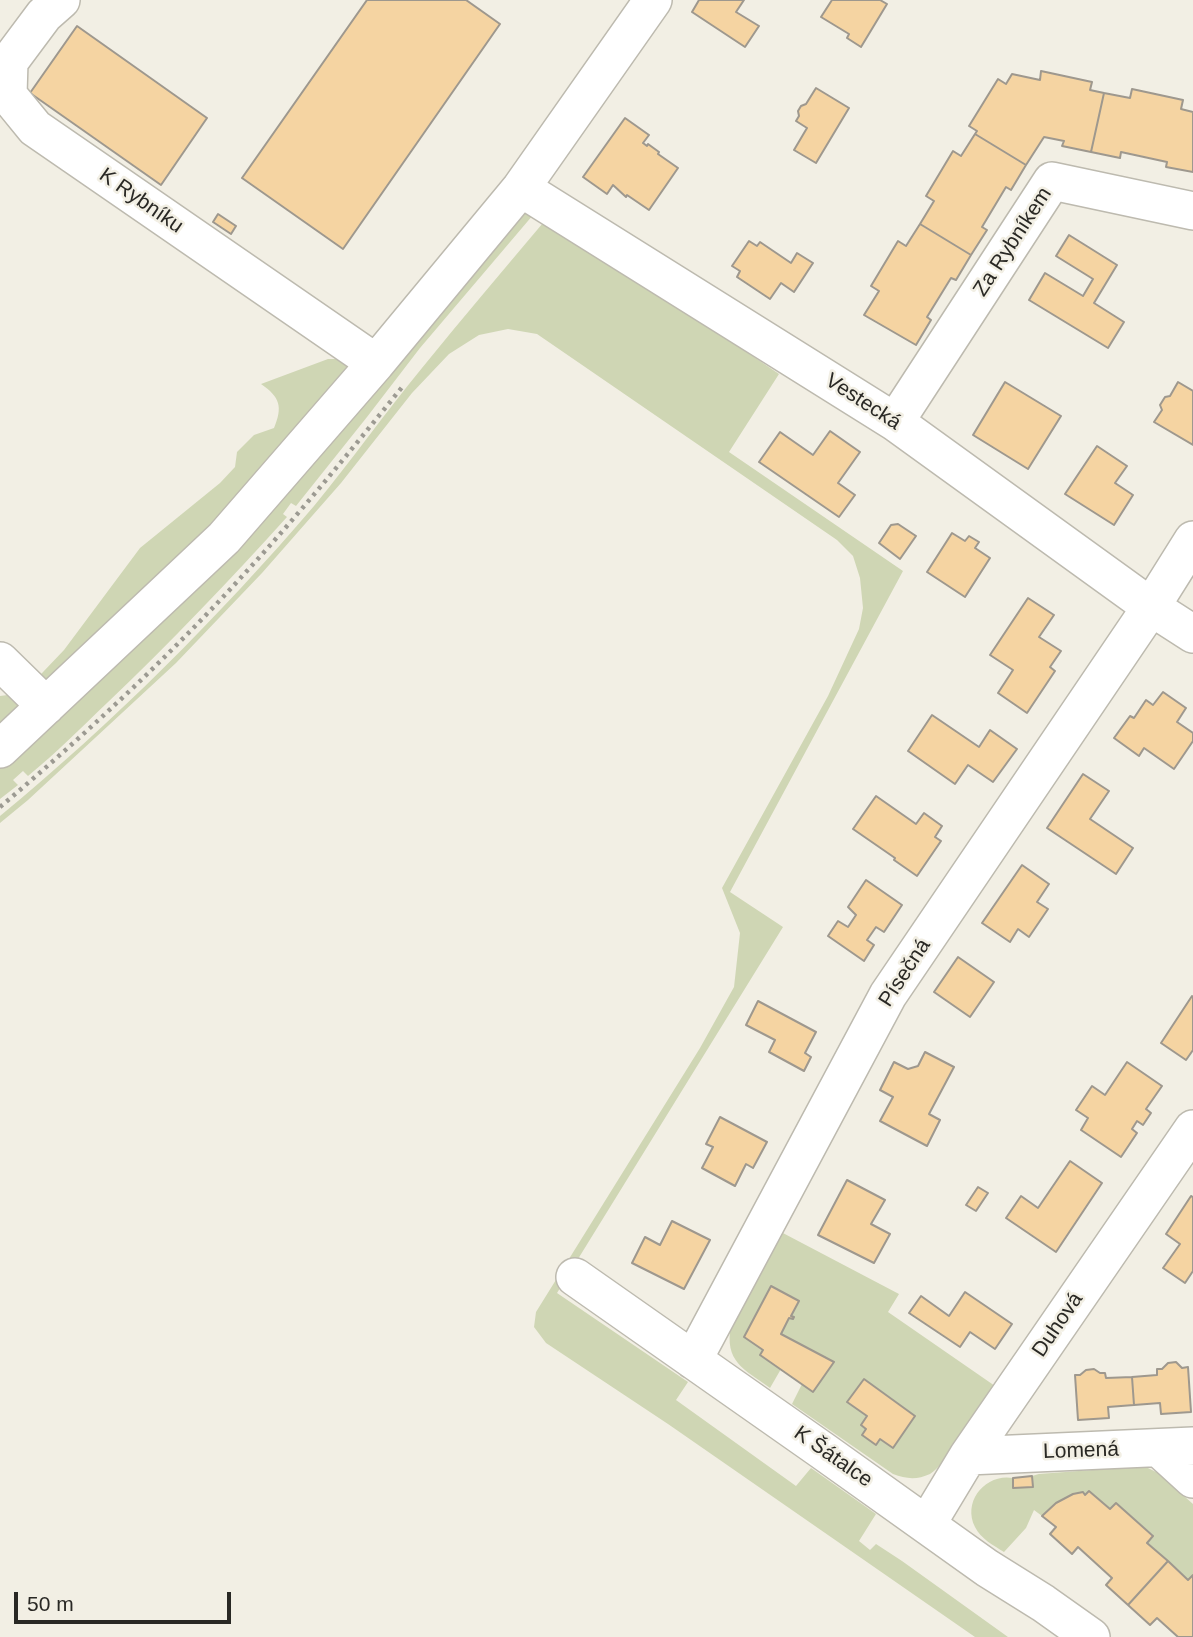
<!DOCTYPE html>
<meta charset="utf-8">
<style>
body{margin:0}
#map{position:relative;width:1193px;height:1637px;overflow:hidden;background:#f2efe4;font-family:Arial,sans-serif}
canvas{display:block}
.scale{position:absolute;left:14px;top:1592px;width:217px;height:32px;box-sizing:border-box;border:4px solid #292824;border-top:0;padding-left:9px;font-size:21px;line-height:24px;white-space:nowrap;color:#292824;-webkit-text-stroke:5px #f2efe4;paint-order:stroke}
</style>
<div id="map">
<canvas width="1193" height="1637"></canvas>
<div class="scale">50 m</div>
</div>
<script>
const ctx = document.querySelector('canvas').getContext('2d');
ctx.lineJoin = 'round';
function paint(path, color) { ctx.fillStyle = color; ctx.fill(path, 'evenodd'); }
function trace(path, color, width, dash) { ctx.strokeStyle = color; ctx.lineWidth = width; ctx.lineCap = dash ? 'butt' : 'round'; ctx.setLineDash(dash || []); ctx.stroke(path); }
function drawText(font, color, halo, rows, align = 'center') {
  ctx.font = font + ' Arial,sans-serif'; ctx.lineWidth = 5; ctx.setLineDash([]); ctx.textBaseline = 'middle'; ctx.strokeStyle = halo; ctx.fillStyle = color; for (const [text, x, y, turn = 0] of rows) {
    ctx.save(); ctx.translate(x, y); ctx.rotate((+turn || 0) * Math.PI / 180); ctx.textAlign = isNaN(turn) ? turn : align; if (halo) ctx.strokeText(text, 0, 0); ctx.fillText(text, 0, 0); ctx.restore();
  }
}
const green = new Path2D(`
 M526 212 533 215 420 348 367 417 296 506 291 503 283 514 287 517C229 581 170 643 107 703 81 728 56 753 28 776L23 771 13 780 18 785 0 799V769L517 215Z
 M548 217 779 374 729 452 903 571 730 892 783 927 557 1293 688 1382 676 1400 796 1486 811 1468 876 1514 859 1541 870 1550 876 1544 902 1561 1008 1637H975L668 1424 546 1343 534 1327 536 1312 700 1048 734 987 740 933 722 888 828 696 859 629 863 608 860 578 853 556 837 540 537 334 508 329 479 335 449 354 412 393 341 483 262 573 176 663 28 800 0 823V816C113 723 219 617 314 506 351 461 385 413 422 368 463 317 506 267 548 217Z
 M328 359H344L350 363V372L245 499 0 738V696L23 693 64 650 140 548 220 483 235 467 237 452 254 435 274 428C283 407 280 397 261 384Z
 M781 1232 899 1294 888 1312 995 1386C983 1405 946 1465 930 1474 917 1480 906 1479 893 1474L792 1404 802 1384 813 1392 834 1362 781 1334 789 1318 792 1319 794 1318 791 1316 799 1301 771 1286 744 1337 763 1350 761 1355 781 1369 770 1388C744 1369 724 1362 731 1325Z
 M1144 1466 1158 1473 1193 1504V1575L1188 1580 1147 1543 1153 1535 1116 1503 1110 1509 1089 1491 1085 1495 1082 1492C1066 1496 1054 1505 1042 1516L1034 1510 1026 1528 1004 1552C993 1545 981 1539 975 1527 962 1501 986 1473 1013 1478L1014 1488 1033 1486 1032 1476 1039 1474Z`);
const building = new Path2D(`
 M367 0H466L500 24 343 249 242 178Z
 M699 0H744L736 12 759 26 745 47 692 12Z
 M832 0H880L887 4 861 47 847 38 849 34 821 17Z
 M77 26 207 118 161 185 30 93Z
 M1041 71 1092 82 1090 90 1104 93 1091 152 1062 146 1064 141 1044 137 1026 165 975 134 977 131 969 126 998 79 1006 84 1012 74 1040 80Z
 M816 88 849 108 816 163 794 150 807 128 796 121 799 116 798 111 801 106 806 104Z
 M1132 89 1183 100 1181 109 1193 112V172L1166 167 1167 162 1121 152 1120 158 1091 152 1104 93 1130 98Z
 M625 118 649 135 643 143 647 146 648 144 659 152 658 154 678 168 649 210 627 195 626 197 613 185 607 194 583 177Z
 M975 134 1026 165 1011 190 1006 187 982 227 987 230 971 255 920 224 934 201 926 196 953 151 961 156Z
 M218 214 236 226 231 234 213 222Z
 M920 224 971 255 956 280 951 278 927 317 931 320 916 345 864 315 879 291 871 286 898 241 906 246Z
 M1069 235 1117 265 1094 303 1124 322 1108 348 1029 300 1045 273 1083 296 1093 279 1056 256Z
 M749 241 757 246 760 242 791 263 797 253 813 263 794 292 781 283 770 299 737 277 740 271 732 266Z
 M1005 382 1061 416 1028 469 973 435Z
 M1178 382 1193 391V445L1154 422 1162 410 1160 405 1165 397 1170 396Z
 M830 431 860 452 838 483 855 495 839 517 759 462 780 432 813 455Z
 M1097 446 1127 466 1115 483 1133 495 1114 525 1065 494Z
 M898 524 916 536 900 559 879 543 891 525Z
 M952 533 965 541 969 536 979 542 975 548 990 558 965 597 927 572Z
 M1028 598 1054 615 1039 637 1061 651 1050 667 1055 671 1027 713 998 693 1013 670 990 655Z
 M1163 692 1186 708 1177 722 1193 733V741L1174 769 1144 748 1139 756 1114 738 1130 716 1134 718 1146 700 1153 705Z
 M932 715 979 747 990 730 1017 749 993 782 968 765 955 784 908 751Z
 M1083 774 1109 791 1090 819 1133 848 1116 874 1047 828Z
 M876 796 916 824 924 813 942 826 935 837 941 841 917 876 894 860 895 858 853 829Z
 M1022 865 1049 884 1037 902 1048 909 1029 937 1018 929 1010 942 982 923Z
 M866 880 902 905 884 932 876 927 867 940 874 945 864 961 828 936 838 921 848 927 856 915 848 907Z
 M958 957 994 982 970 1017 934 992Z
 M1192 996 1193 997V1050L1186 1060 1161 1043Z
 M758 1001 816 1032 805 1053 811 1057 804 1071 769 1052 775 1040 746 1025Z
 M925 1052 954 1067 929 1114 940 1120 927 1146 880 1121 893 1097 880 1090 894 1062 908 1069 918 1066Z
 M1127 1062 1162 1086 1146 1109 1151 1113 1143 1125 1137 1121 1132 1129 1137 1133 1121 1157 1081 1130 1088 1118 1076 1110 1092 1086 1105 1095Z
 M720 1117 767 1142 753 1168 746 1164 735 1186 702 1168 713 1147 706 1144Z
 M1070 1161 1102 1183 1056 1252 1006 1218 1021 1196 1038 1208Z
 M847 1180 885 1200 871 1224 890 1234 874 1263 818 1235Z
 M978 1187 988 1193 976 1211 966 1205Z
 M1191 1196 1193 1197V1271L1185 1283 1163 1268 1180 1244 1166 1234Z
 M672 1221 710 1240 684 1289 632 1263 645 1237 660 1245Z
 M771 1286 799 1301 791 1316 794 1317 793 1319 789 1318 781 1334 834 1362 813 1392 760 1355 763 1350 744 1337Z
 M965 1292 1012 1324 995 1349 970 1332 960 1347 909 1313 921 1296 949 1316Z
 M1176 1362 1182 1368 1188 1367 1191 1412 1161 1414 1160 1403 1134 1405 1132 1377 1157 1375V1369H1162L1168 1363Z
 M1094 1369 1100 1373H1105L1106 1378 1132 1377 1134 1405 1108 1407 1109 1418 1078 1420 1075 1375H1080L1086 1370Z
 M864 1379 915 1416 893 1448 880 1439 876 1445 862 1435 866 1429 861 1425 867 1416 847 1402Z
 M1032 1476 1033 1487 1013 1488V1478Z
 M1089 1491 1110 1509 1116 1503 1153 1536 1147 1543 1168 1561 1128 1605 1106 1585 1112 1578 1078 1547 1072 1554 1050 1534 1056 1527 1042 1516 1056 1503 1073 1494 1083 1492 1085 1495Z
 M1168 1561 1188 1580 1193 1575V1637H1178L1157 1618 1150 1625 1128 1605Z`);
const path = new Path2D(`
 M0 807C86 734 170 656 246 572 301 512 352 449 403 386`);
const minor = new Path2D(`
 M61 0 44 15 9 62 8 95 35 128 376 363
 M521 188 895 422 1151 607 1193 634
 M895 422 1052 181 1193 211
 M0 661 46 706
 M0 749 224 538 376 363 521 188 653 0
 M575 1277 823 1451 987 1568 1043 1603 1091 1637
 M693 1360 888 995 1151 607 1193 540
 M1159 1448 1193 1479
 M968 1456 1193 1446
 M927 1524 968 1456 1193 1129`);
const streetNames = [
 ["K Rybníku",141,201,35],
 ["Za Rybníkem",1013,242,-57],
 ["Vestecká",863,402,33],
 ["Písečná",905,973,-57],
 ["Duhová",1058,1325,-56],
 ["Lomená",1081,1451,-2],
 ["K Šátalce",833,1457,35]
];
paint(green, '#cfd6b4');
paint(building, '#f5d4a2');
trace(building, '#9e988e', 2);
trace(minor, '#bdbaaf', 40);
trace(path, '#9c9a92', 4.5, [3.5, 5]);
trace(minor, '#fff', 37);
drawText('21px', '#292824', '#f2efe4', streetNames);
</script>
